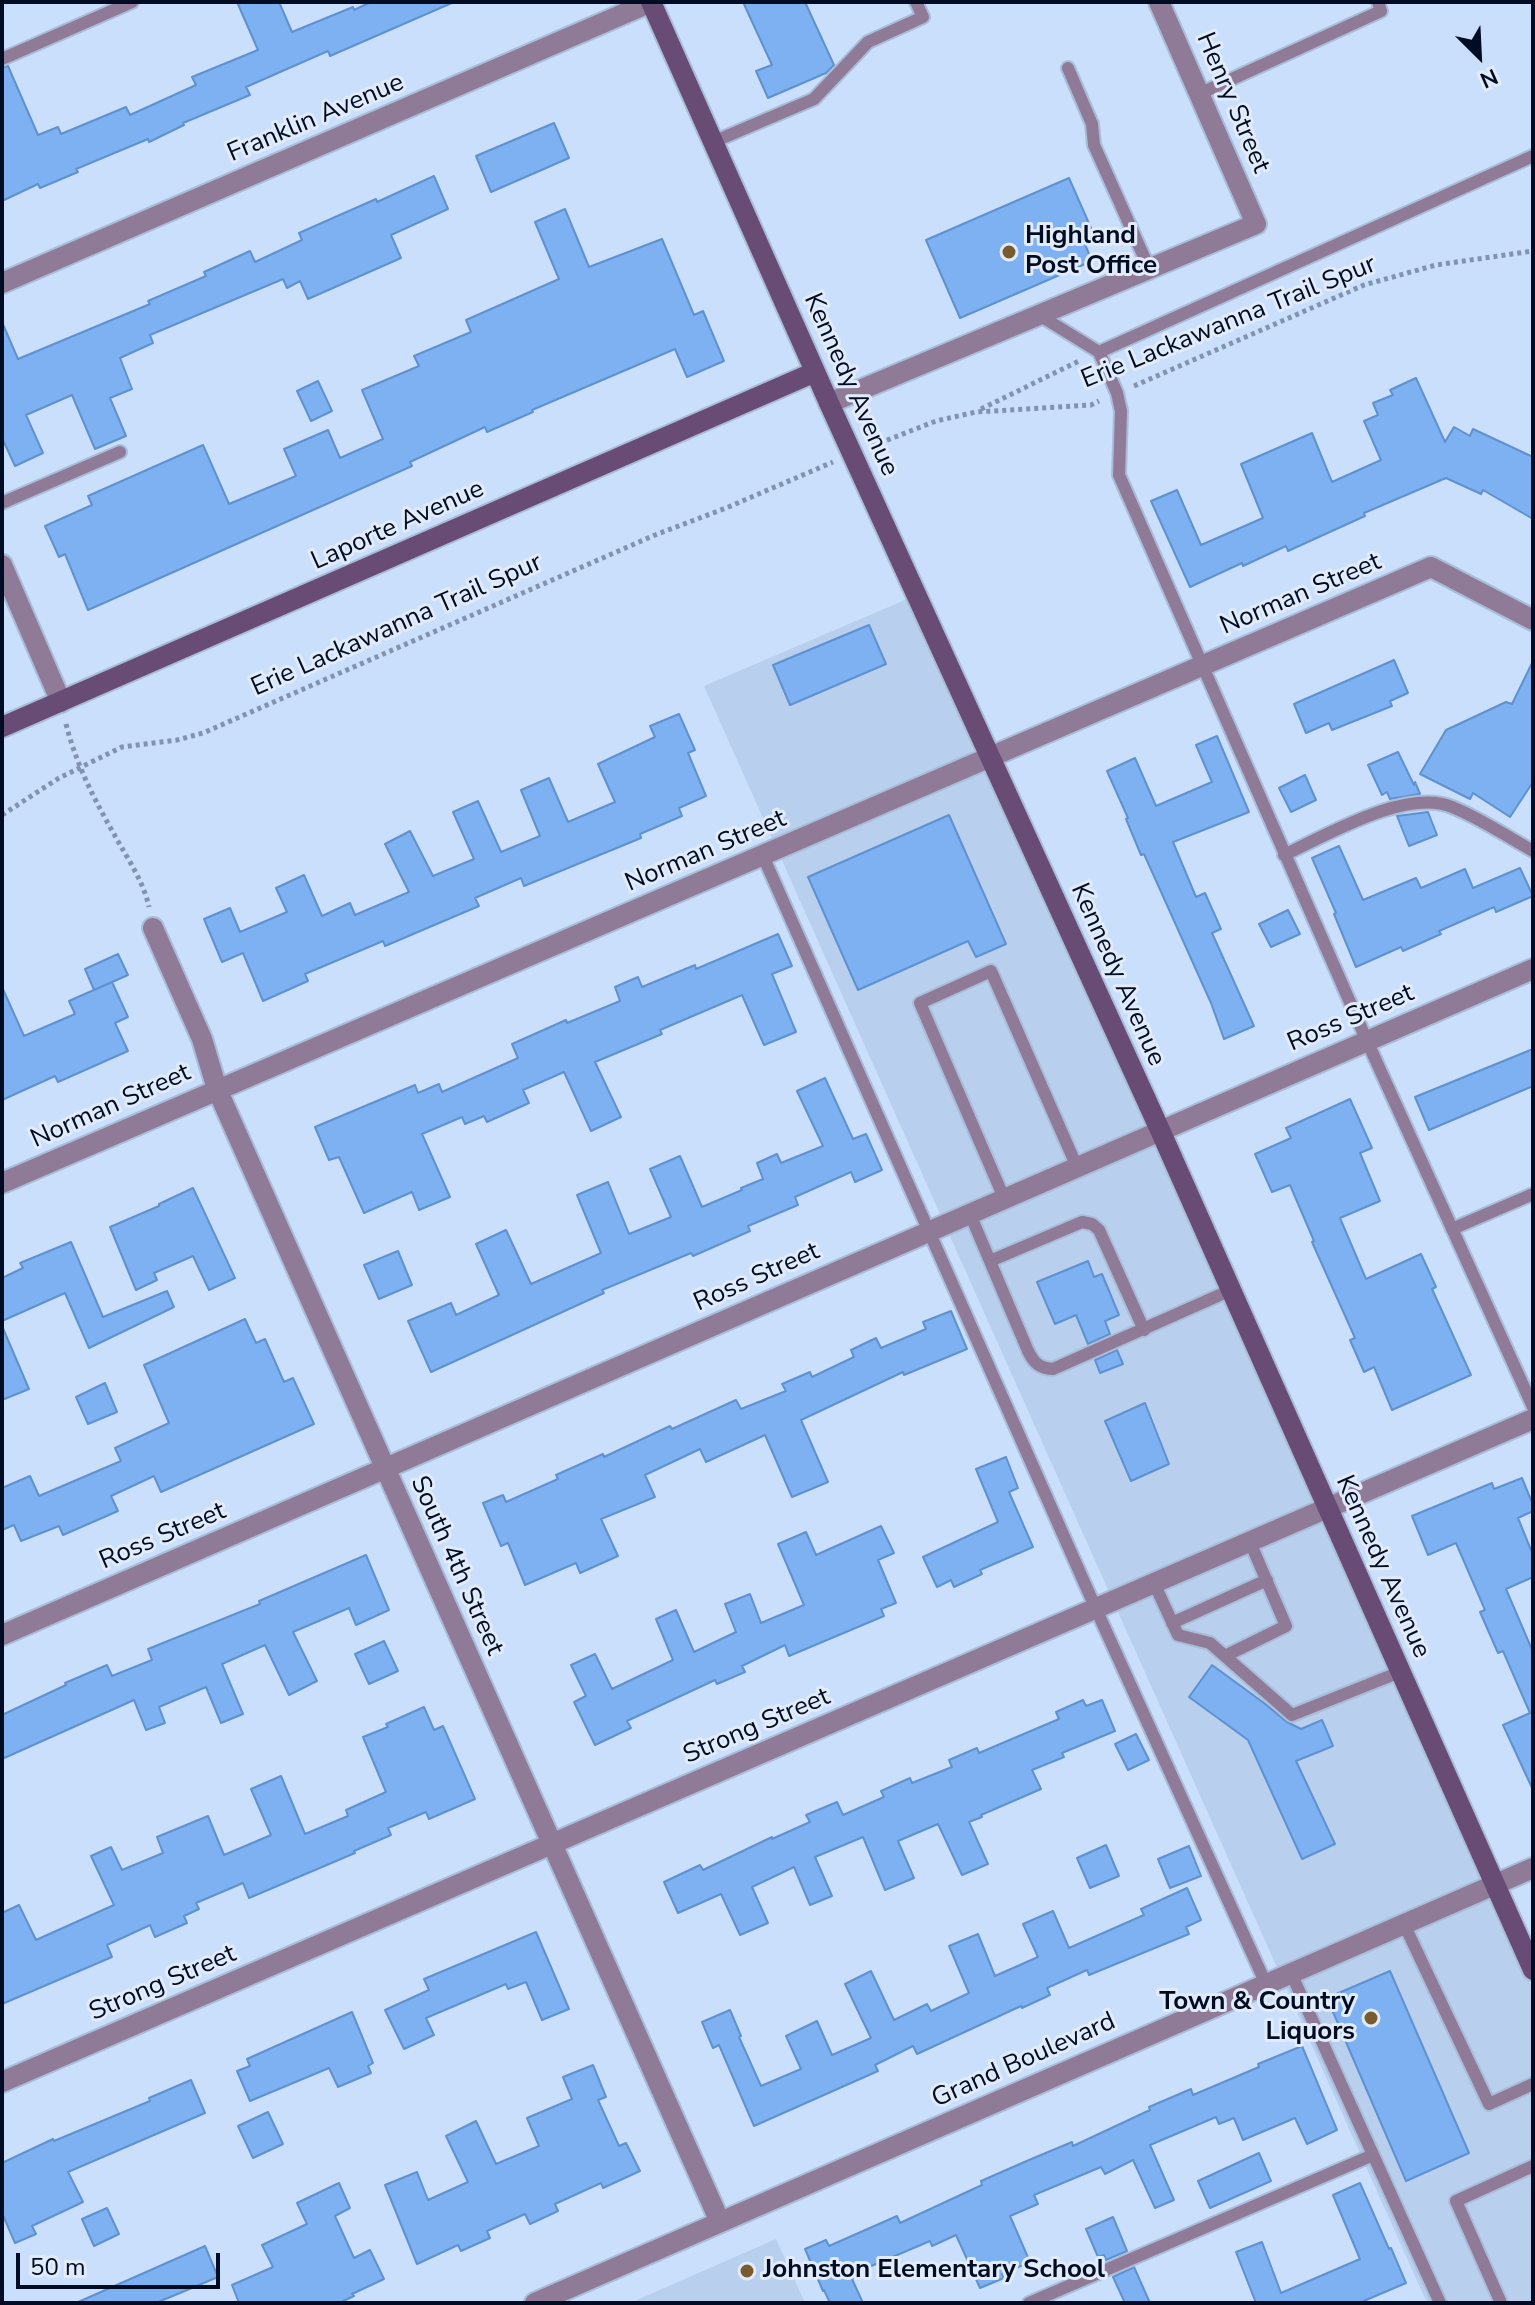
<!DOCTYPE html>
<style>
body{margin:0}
#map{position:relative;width:1535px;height:2305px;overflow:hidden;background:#cadffb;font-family:"Nunito Sans",sans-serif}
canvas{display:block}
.frame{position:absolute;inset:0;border:4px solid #000c23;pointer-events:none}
.north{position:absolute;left:1439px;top:16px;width:80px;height:80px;-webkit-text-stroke:6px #e1ebf9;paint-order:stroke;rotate:156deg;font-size:22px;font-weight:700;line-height:32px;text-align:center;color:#000c23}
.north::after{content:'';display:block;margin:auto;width:28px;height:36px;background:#000c23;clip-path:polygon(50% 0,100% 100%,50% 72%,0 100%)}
.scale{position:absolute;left:16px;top:2253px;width:204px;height:36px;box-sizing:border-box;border:4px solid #000c23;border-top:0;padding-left:10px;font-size:24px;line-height:28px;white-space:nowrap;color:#000c23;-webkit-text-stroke:6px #e1ebf9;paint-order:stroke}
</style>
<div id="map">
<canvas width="1535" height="2305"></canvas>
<div class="frame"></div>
<div class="north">N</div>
<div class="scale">50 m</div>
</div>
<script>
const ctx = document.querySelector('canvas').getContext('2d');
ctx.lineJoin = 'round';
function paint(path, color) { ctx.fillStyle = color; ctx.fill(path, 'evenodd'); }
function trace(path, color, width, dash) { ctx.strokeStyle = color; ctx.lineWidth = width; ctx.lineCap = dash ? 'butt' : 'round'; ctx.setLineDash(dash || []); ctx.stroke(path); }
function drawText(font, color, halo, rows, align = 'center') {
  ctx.font = font + ' "Nunito Sans",sans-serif'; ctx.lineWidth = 6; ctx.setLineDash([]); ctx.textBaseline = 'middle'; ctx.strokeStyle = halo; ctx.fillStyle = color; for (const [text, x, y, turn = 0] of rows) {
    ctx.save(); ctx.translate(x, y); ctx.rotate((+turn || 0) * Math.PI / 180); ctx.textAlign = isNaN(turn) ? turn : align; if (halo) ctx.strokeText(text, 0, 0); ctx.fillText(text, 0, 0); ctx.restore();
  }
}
const built = new Path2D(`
 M912 597 1533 1990V2303H1427L704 686Z
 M776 2239 805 2303H630Z`);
const building = new Path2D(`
 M237 2H279L292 32 353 7 354 10 371 2H454L330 56 328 51 246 87 250 95 183 123 184 125 149 142 148 139 76 169 78 172 40 188 38 184 2 201V68L8 66 38 135 58 127 61 134 126 107 130 115 196 85 192 77 258 50Z
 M743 2H805L834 65 826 73 768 98 756 71 772 65Z
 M554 123 569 158 491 192 476 156Z
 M434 176 448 209 391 235 401 258 308 299 300 281 287 288 283 279 150 335 153 343 120 358 132 389 110 398 126 436 95 449 72 395 26 415 43 453 15 466 2 438V322L18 359 150 304 148 301 206 276 204 272 250 251 255 262 302 240 299 233 376 199 377 202Z
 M1069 178 1095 237 1084 242 1092 261 960 318 926 240Z
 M565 209 589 267 662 239 694 315 703 311 724 361 687 377 675 349 532 410 533 412 487 432 485 427 410 462 412 466 88 610 65 554 59 557 45 526 92 505 88 496 203 445 229 504 296 476 284 449 328 430 340 458 383 439 362 390 419 366 414 356 471 332 466 320 559 279 535 222Z
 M1416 378 1445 442 1454 427 1470 436 1473 429 1533 457V519L1483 490 1481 494 1446 478 1364 513 1365 516 1288 551 1286 546 1243 566 1242 563 1190 587 1151 501 1177 490 1201 545 1263 518 1241 464 1312 433 1332 482 1381 460 1364 421 1378 415 1373 403 1393 395 1390 390Z
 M318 381 332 411 311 421 297 391Z
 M869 625 886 664 790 705 773 665Z
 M1394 660 1408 693 1390 701 1392 706 1332 730 1329 723 1306 733 1294 704Z
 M1533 661V782L1510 817 1473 793 1470 799 1420 774 1446 730 1506 702 1512 704Z
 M679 714 695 750 688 753 706 796 679 808 682 816 640 834 641 838 524 886 521 878 475 898 479 906 385 946 383 941 305 974 308 981 263 1001 243 953 222 962 204 919 230 908 240 932 287 912 276 888 304 875 322 916 350 903 355 915 409 892 385 844 410 831 433 876 474 859 453 812 478 801 501 852 540 836 521 790 549 778 568 822 615 802 598 764 655 737 650 726Z
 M1217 736 1249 812 1173 842 1196 897 1205 893 1221 929 1212 933 1254 1026 1224 1039 1211 1003 1144 854 1141 855 1126 819 1128 818 1107 771 1135 758 1156 806 1212 782 1196 745Z
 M1398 752 1414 785 1415 782 1420 794 1390 799 1387 792 1382 795 1368 765Z
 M1305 775 1316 800 1291 812 1279 788Z
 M1428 812 1437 835 1409 846 1397 816Z
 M949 815 1006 944 976 957 968 941 858 990 808 877Z
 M1339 846 1363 900 1416 878 1421 888 1465 869 1473 888 1520 868 1533 896 1496 912 1494 907 1439 931 1441 934 1403 951 1401 947 1356 967 1334 914 1336 913 1312 858Z
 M1288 910 1300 934 1271 947 1259 924Z
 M778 934 792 966 772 974 796 1032 764 1045 742 995 660 1030 662 1034 595 1062 621 1117 591 1131 564 1072 523 1090 529 1103 487 1122 484 1116 465 1124 462 1117 422 1134 450 1197 419 1210 412 1192 364 1213 339 1157 329 1160 315 1127 415 1085 418 1093 439 1084 442 1092 518 1058 512 1044 566 1020 567 1023 620 1001 615 987 638 977 642 987 695 965 696 969Z
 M118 954 128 975 94 990 85 969Z
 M112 982 128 1017 115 1023 128 1051 58 1082 55 1076 2 1100V987L24 1036 75 1014 69 1001Z
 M1533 1049V1086L1429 1130 1415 1097Z
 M825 1078 853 1139 866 1134 882 1170 855 1182 851 1172 795 1197 798 1205 748 1226 750 1231 693 1256 691 1253 602 1290 604 1293 431 1372 408 1321 451 1303 456 1315 499 1295 476 1244 506 1230 531 1284 601 1253 577 1195 608 1182 629 1234 671 1217 650 1169 680 1156 702 1207 742 1190 741 1188 763 1179 757 1163 777 1154 781 1163 823 1146 797 1091Z
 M1350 1099 1372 1148 1360 1153 1380 1201 1340 1218 1366 1279 1421 1254 1436 1287 1432 1289 1471 1375 1392 1410 1374 1367 1364 1372 1350 1340 1355 1338 1312 1242 1314 1241 1290 1185 1272 1192 1255 1154 1291 1138 1286 1128Z
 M193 1188 235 1278 209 1290 193 1256 154 1273 157 1280 136 1290 110 1227 159 1206V1204Z
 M71 1242 103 1317 167 1291 174 1307 89 1348 65 1293 2 1321V1278L23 1268 20 1263Z
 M398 1251 412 1285 379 1299 364 1265Z
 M1088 1261 1094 1277 1102 1274 1119 1315 1105 1321 1110 1334 1088 1344 1076 1315 1055 1324 1037 1282Z
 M951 1311 967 1349 904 1375 903 1372 801 1420 828 1482 792 1497 765 1435 706 1462 700 1449 645 1475 655 1497 601 1519 618 1556 580 1573 576 1563 525 1585 508 1543 501 1546 483 1503 503 1495 506 1502 558 1479 556 1475 603 1454 604 1457 670 1426 672 1429 736 1400 741 1409 786 1391 782 1384 810 1372 812 1377 854 1357 851 1350 876 1338 881 1348 926 1329 923 1322Z
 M245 1319 256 1343 265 1339 284 1382 293 1378 314 1424 161 1492 154 1476 111 1496 118 1511 63 1535 59 1526 21 1541 14 1525 2 1530V1488L30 1476 39 1496 121 1461 115 1448 169 1423 144 1365Z
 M2 1326 29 1389 2 1400Z
 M1117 1350 1123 1364 1100 1373 1095 1360Z
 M105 1383 117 1412 88 1424 76 1397Z
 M1145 1403 1169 1464 1131 1481 1105 1421Z
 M1006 1457 1018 1488 1009 1492 1033 1547 980 1570 982 1574 954 1587 951 1580 937 1587 923 1557 998 1522 976 1469Z
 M1522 1478 1533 1505V1511L1518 1518 1533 1555V1577L1506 1589 1533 1652V1790L1503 1725 1530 1713 1503 1651 1498 1653 1480 1612 1485 1610 1456 1543 1428 1555 1412 1516 1492 1483 1494 1489Z
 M881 1526 894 1553 878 1560 896 1603 881 1609 884 1616 789 1656 785 1645 742 1666 745 1672 717 1684 715 1680 627 1721 631 1728 595 1745 574 1702 586 1696 571 1665 595 1654 612 1689 673 1660 656 1619 676 1610 694 1652 736 1632 725 1604 750 1594 761 1623 804 1605 778 1544 806 1532 816 1555Z
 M366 1555 389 1610 356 1625 349 1608 293 1632 317 1681 289 1695 265 1645 222 1664 243 1714 221 1723 206 1687 159 1707 165 1723 146 1730 134 1700 2 1759V1715L66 1685 65 1683 107 1665 112 1676 152 1660 148 1649 260 1604 259 1601Z
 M384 1641 398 1671 369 1684 355 1654Z
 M1212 1665 1264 1703 1287 1722 1301 1729 1322 1720 1333 1746 1296 1761 1335 1844 1302 1859 1248 1740 1189 1697Z
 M1083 1700 1086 1706 1102 1700 1115 1731 1062 1753 1064 1757 1032 1770 1041 1789 981 1815 982 1817 969 1822 988 1864 962 1875 938 1824 898 1841 914 1878 885 1890 863 1837 815 1857 832 1896 810 1905 794 1867 752 1887 768 1923 740 1935 721 1894 678 1913 664 1882 700 1865 703 1870 772 1837V1839L810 1822 806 1815 837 1802 843 1815 884 1797 881 1791 910 1778 912 1783 952 1767 949 1760 977 1748 979 1753 1059 1719 1056 1712Z
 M424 1707 434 1730 443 1726 475 1799 429 1819 426 1812 388 1828 391 1835 354 1851 355 1853 249 1898 243 1883 196 1903 199 1909 184 1916 187 1923 155 1937 150 1925 107 1945 112 1957 2 2004V1913L19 1905 36 1940 114 1905 91 1856 111 1847 122 1870 163 1853 157 1837 208 1816 224 1855 271 1835 251 1789 281 1776 305 1834 348 1816 346 1810 386 1792 363 1737 388 1727 386 1724Z
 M1136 1734 1149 1760 1128 1770 1115 1744Z
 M1106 1845 1119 1876 1090 1888 1077 1858Z
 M1189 1846 1201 1876 1170 1888 1158 1859Z
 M1187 1888 1201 1920 1186 1927 1189 1934 1089 1975 1087 1970 1047 1988 1050 1995 1022 2008 1021 2006 917 2054 913 2046 875 2065 878 2071 754 2126 719 2045 713 2048 702 2022 730 2010 741 2036 739 2037 761 2086 801 2069 786 2036 817 2021 832 2055 871 2038 845 1984 871 1971 894 2020 927 2004 931 2011 969 1993 949 1946 978 1934 995 1976 1038 1957 1023 1924 1053 1911 1069 1948 1144 1915 1141 1909Z
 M536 1932 569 2009 542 2020 526 1982 508 1989 506 1984 426 2018 434 2035 404 2049 385 2010 429 1990 424 1979Z
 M1390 1971 1469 2153 1406 2181 1327 1998Z
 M352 2012 373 2063 368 2066 371 2073 338 2087 329 2068 250 2101 237 2071 250 2066 247 2059Z
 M1302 2046 1337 2130 1307 2144 1295 2118 1243 2140 1234 2118 1219 2124 1216 2117 1150 2145 1174 2200 1155 2208 1133 2160 1105 2174 1101 2167 1034 2195 1038 2204 1010 2216 1030 2262 1002 2274 1004 2278 980 2288 956 2235 932 2246 930 2241 862 2270 864 2274 852 2279 863 2303H830L824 2290 823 2291 805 2249 826 2240 829 2246 897 2216 900 2223 982 2185 981 2181 1029 2160 1072 2142 1073 2146 1150 2110 1149 2107 1191 2089 1193 2095 1259 2067 1258 2064Z
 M593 2065 606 2097 598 2100 619 2146 626 2143 640 2171 603 2188 601 2183 555 2204 558 2211 530 2224 525 2214 487 2231 490 2238 461 2251 458 2245 417 2264 385 2185 417 2172 428 2200 468 2182 446 2136 476 2121 496 2164 539 2146 527 2118 572 2099 563 2077Z
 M191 2080 205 2113 68 2172 83 2202 32 2226 36 2234 15 2243 2 2213V2163L53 2139 54 2141 150 2101 149 2098Z
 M268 2112 283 2144 253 2158 238 2126Z
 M1259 2153 1271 2181 1210 2208 1198 2181Z
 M339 2183 350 2208 335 2216 354 2258 370 2250 384 2279 352 2294 354 2296 339 2303H239L232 2285 273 2267 262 2245 307 2224 297 2203Z
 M1360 2183 1389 2249 1391 2248 1406 2283 1359 2303H1256L1236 2252 1262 2242 1281 2293 1360 2259 1333 2195Z
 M107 2208 119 2234 94 2246 82 2219Z
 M1113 2217 1127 2251 1106 2260 1104 2255 1098 2257 1086 2229Z
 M205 2246 218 2277 156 2303H76Z
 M1134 2267 1150 2303H1125L1113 2277Z`);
const path = new Path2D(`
 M1134 386 1364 285 1436 265 1533 251
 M981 409 1079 361
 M872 446 936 421 976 412 1091 405 1099 401
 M66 724C76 764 94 799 114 834 127 858 143 880 149 907
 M2 815 59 778 122 747 177 740 203 733 655 535 726 508 833 462`);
const lane = new Path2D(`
 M2 59 132 2
 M1068 68 1092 124 1094 145 1149 268
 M1199 94 1381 11 1378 2
 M713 142 814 99 868 42 923 17 916 2
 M1039 315 1099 352 1533 156
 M1099 352 1117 393 1121 411 1119 475 1367 1041 1533 1407
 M2 503 120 452
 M1284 855C1327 835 1406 788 1452 807 1480 818 1506 836 1533 851
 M763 856 1096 1609 1266 1984
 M1004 1198 920 1003 991 971 1077 1167
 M970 1214 1028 1351C1034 1363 1039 1368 1053 1369L1231 1290
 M1452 1229 1533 1194
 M990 1261 1082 1222 1092 1224 1099 1230 1144 1330
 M1154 1583 1178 1635 1210 1643 1292 1715 1400 1672
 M1172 1623 1267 1580
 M1225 1656 1286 1626 1250 1542
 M1404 1924 1489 2104 1533 2084
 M1291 1973 1440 2303
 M1029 2303 1373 2155
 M1501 2303 1456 2201 1533 2166`);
const street = new Path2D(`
 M2 283 651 2
 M829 403 1256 224 1159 2
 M2 565 61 702
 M153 928 202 1039 217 1089 720 2222
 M2 1183 1431 567 1533 620
 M2 1635 1533 969
 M2 2082 1533 1419
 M535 2303 1533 1868`);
const secondary = new Path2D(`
 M651 2 829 403 1160 1130 1533 1970
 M2 727 815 372`);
const markers = [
 [1009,252,8,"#795b30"],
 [1371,2018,8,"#795b30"],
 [747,2271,8,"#795b30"]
];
const streetNames = [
 ["Henry Street",1232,103,67],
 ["Franklin Avenue",316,119,-23],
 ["Erie Lackawanna Trail Spur",1229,323,-22],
 ["Kennedy Avenue",850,385,66],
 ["Laporte Avenue",398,526,-24],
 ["Norman Street",1301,595,-23],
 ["Erie Lackawanna Trail Spur",397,626,-24],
 ["Norman Street",706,852,-23],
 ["Kennedy Avenue",1117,975,66],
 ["Ross Street",1351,1019,-23],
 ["Norman Street",111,1107,-24],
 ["Ross Street",757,1278,-24],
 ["Ross Street",163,1537,-23],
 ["South 4th Street",456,1566,66],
 ["Kennedy Avenue",1382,1567,66],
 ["Strong Street",757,1727,-23],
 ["Strong Street",163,1984,-23],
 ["Grand Boulevard",1024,2061,-24]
];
const poiNames = [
 ["Highland",1025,237],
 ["Post Office",1025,267],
 ["Town & Country",1355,2003,"right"],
 ["Liquors",1355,2033,"right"],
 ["Johnston Elementary School",763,2271]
];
paint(built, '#b8cfed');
paint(building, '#7db1f2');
trace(building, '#5f91d0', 2);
trace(lane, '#aabdd8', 16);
trace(street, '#aabdd8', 24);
trace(secondary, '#aabdd8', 24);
trace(path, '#8293ae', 5, [4, 4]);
trace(lane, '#8f7b98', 12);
trace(street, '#8f7b98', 20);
trace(secondary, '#694c76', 20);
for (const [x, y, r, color] of markers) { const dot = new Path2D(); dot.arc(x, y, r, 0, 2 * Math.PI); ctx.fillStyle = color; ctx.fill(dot); trace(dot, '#e1ebf9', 3); }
drawText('26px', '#000c23', '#e1ebf9', streetNames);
drawText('bold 26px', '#000c23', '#e1ebf9', poiNames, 'left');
</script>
